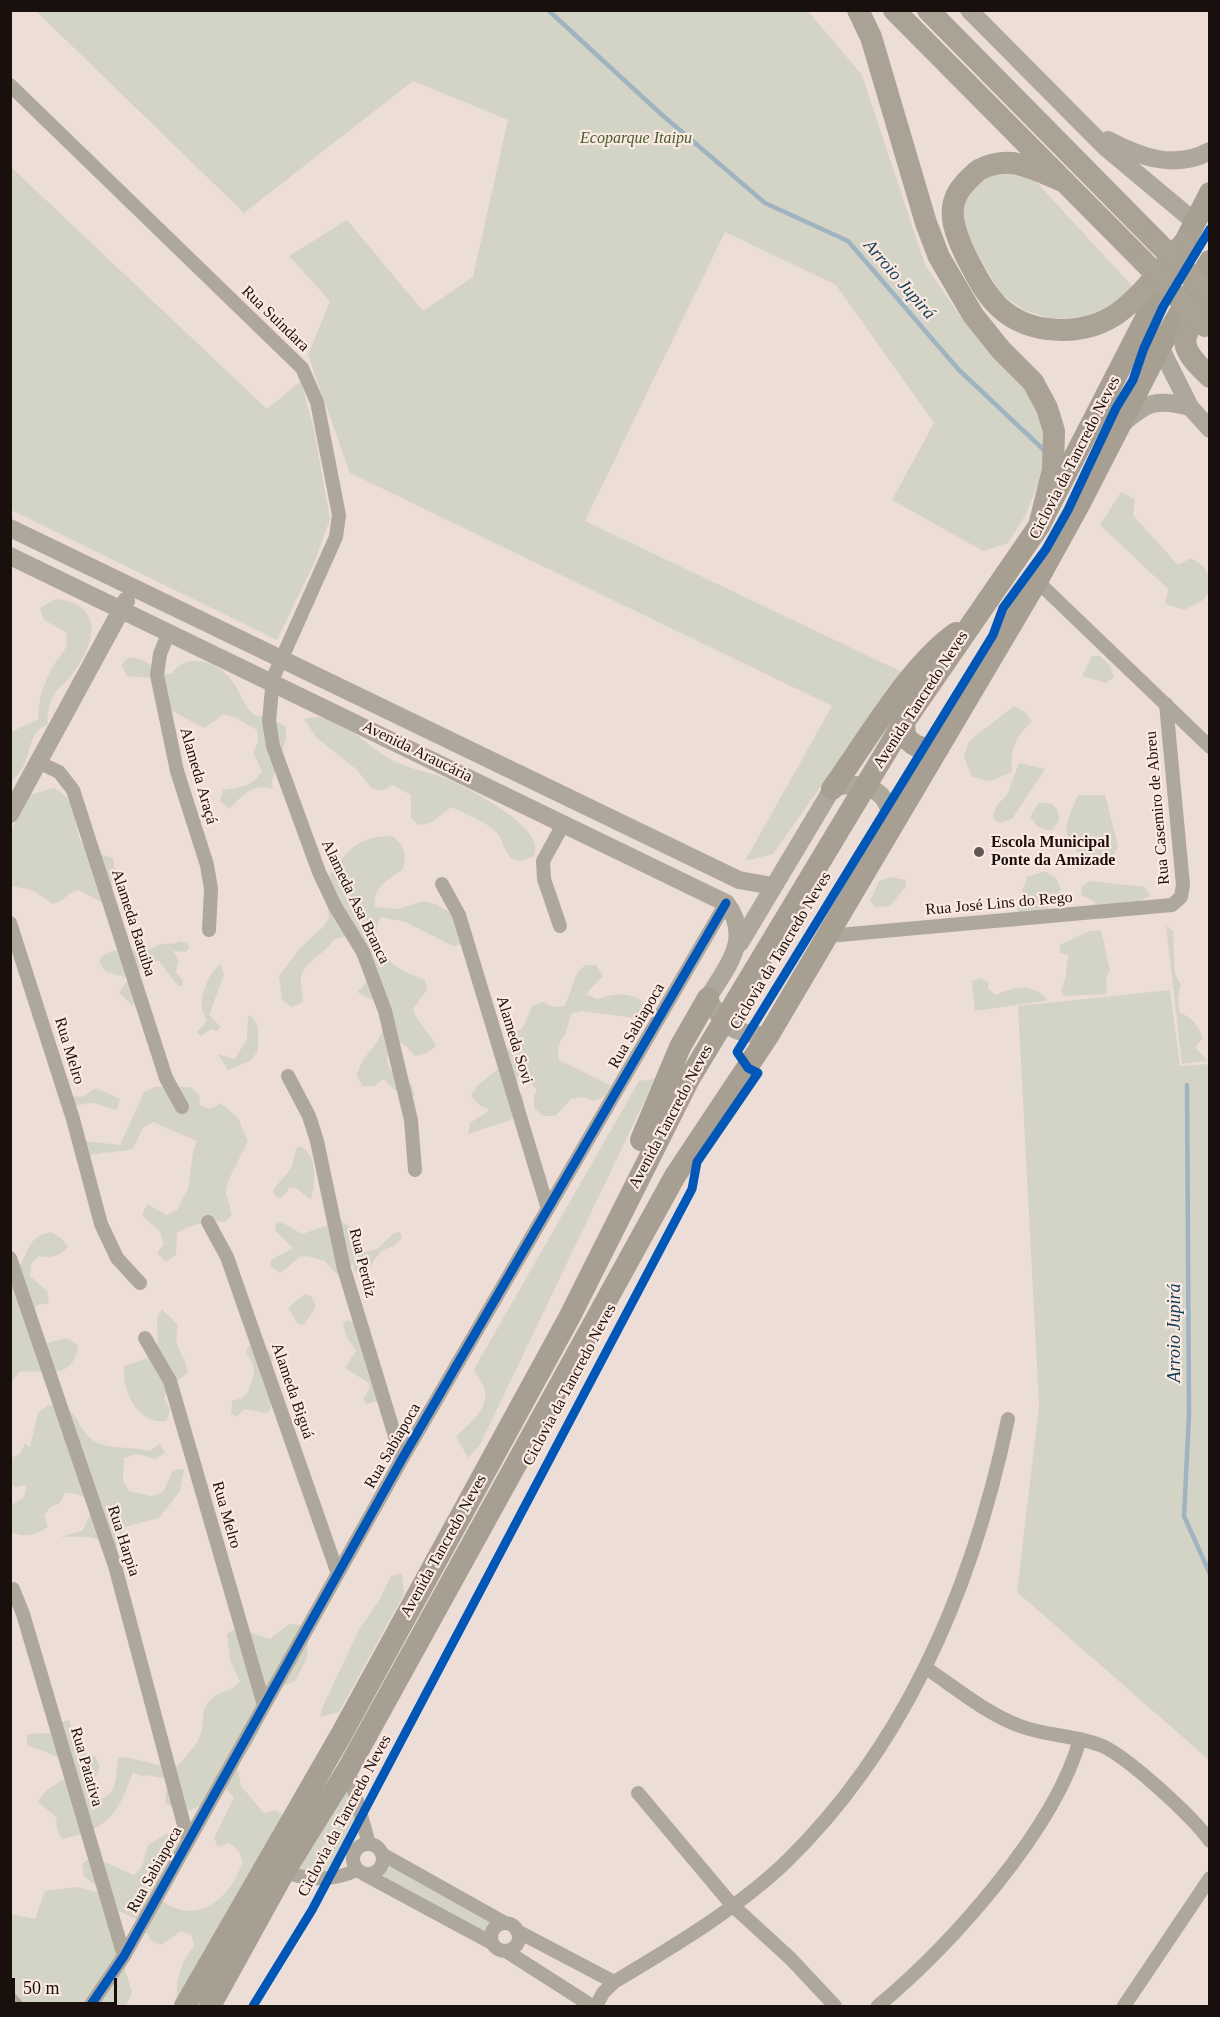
<!DOCTYPE html>
<meta charset="utf-8">
<style>
body{margin:0}
#map{position:relative;width:1220px;height:2017px;overflow:hidden;background:#edddd7;font-family:"Times New Roman",serif}
canvas{display:block}
.frame{position:absolute;inset:0;border:12px solid #190f0c;pointer-events:none}
.scale{position:absolute;left:12px;top:1978px;width:105px;height:27px;box-sizing:border-box;border:3px solid #190f0c;border-top:0;padding-left:8px;font-size:18px;line-height:21px;white-space:nowrap;color:#190f0c;-webkit-text-stroke:4px #fbe9e2;paint-order:stroke}
</style>
<div id="map">
<canvas width="1220" height="2017"></canvas>
<div class="frame"></div>
<div class="scale">50 m</div>
</div>
<script>
const ctx = document.querySelector('canvas').getContext('2d');
ctx.lineJoin = 'round';
function paint(path, color) { ctx.fillStyle = color; ctx.fill(path, 'evenodd'); }
function trace(path, color, width, dash) { ctx.strokeStyle = color; ctx.lineWidth = width; ctx.lineCap = dash ? 'butt' : 'round'; ctx.setLineDash(dash || []); ctx.stroke(path); }
function drawText(font, color, halo, rows, align = 'center') {
  ctx.font = font + ' "Times New Roman",serif'; ctx.lineWidth = 4.5; ctx.setLineDash([]); ctx.textBaseline = 'middle'; ctx.strokeStyle = halo; ctx.fillStyle = color; for (const [text, x, y, turn = 0] of rows) {
    ctx.save(); ctx.translate(x, y); ctx.rotate((+turn || 0) * Math.PI / 180); ctx.textAlign = isNaN(turn) ? turn : align; if (halo) ctx.strokeText(text, 0, 0); ctx.fillText(text, 0, 0); ctx.restore();
  }
}
const green = new Path2D(`
 M36 11H808L862 75 925 265 961 317 1028 390 1045 425V467L1026 514 1008 543 983 551 892 500 934 423 836 285 725 232 585 521 902 672 773 854 745 861 832 706 350 473 308 355 330 301 289 256 347 220 423 311 473 277 508 120 413 81 244 213Z
 M10 166 267 409 301 381 314 430 330 519 314 563 277 640 11 510Z
 M993 172 1029 174 1134 288V291L1090 317 1052 319 1024 310 1000 293 968 236 962 210 967 193Z
 M1121 492 1135 499 1133 515 1178 565 1191 558C1208 568 1210 573 1209 592L1203 600 1184 610 1165 604 1168 589 1100 525Z
 M55 599C107 604 95 645 71 676 67 682 59 687 55 693 50 701 46 715 48 724 29 732 31 751 23 767 20 773 15 778 11 782V732L38 719C38 698 44 683 54 665 62 650 69 653 66 632L44 620 40 608Z
 M1092 656H1100L1110 666 1114 677 1106 683 1082 676Z
 M129 657C144 659 150 663 159 674H171C185 653 213 659 229 677 240 689 242 705 256 716L267 715 286 727V739L271 784 274 789C251 783 245 794 229 809L220 801 223 790C241 787 252 787 262 771L253 753 258 742 257 730 236 718 224 714 204 728C169 708 171 717 153 678L127 676 121 665Z
 M1014 706 1025 712 1032 722C1014 737 1011 749 1012 772L990 781 972 777 964 757 969 741Z
 M316 717C347 720 364 744 390 759 406 768 425 771 442 777 465 786 526 818 534 842 536 846 535 851 534 856 501 872 509 841 493 829 481 820 465 813 451 807L431 823 419 825 411 818V795L392 785 382 791 371 788 357 770 317 738 304 719Z
 M1019 763 1045 769 1012 819 999 823 993 818 996 806 1007 795Z
 M54 788C84 802 69 840 90 851 97 854 106 855 113 858L115 870 109 906 78 890C65 894 63 902 53 904L32 890 11 886V830L29 795Z
 M1078 795H1105L1118 847 1111 860 1087 865C1062 830 1061 834 1078 795Z
 M1039 802 1052 804 1058 810 1059 821 1051 831 1038 827 1030 817Z
 M392 836C405 846 407 853 403 869 387 881 373 886 375 907L398 909 424 901 436 904 452 914 465 943 453 946 405 922 381 917C369 936 384 960 402 970 409 974 417 976 425 980L427 990 413 1009C418 1025 430 1031 436 1046L427 1053 415 1056 406 1046 395 1040C378 1065 391 1072 412 1085L415 1096C400 1094 393 1090 384 1079L374 1086H362L357 1075C367 1042 391 1046 381 1004L357 992C377 978 364 958 357 939L345 936 333 940C326 954 304 961 301 977 300 984 303 995 303 1002L292 1007 282 1000 279 976 300 948 322 928 329 918 326 880C347 852 355 836 392 836Z
 M1045 871 1056 878 1061 889 1047 910 1026 924 1017 910C1018 898 1024 889 1027 877Z
 M890 877 906 880V886L890 906 875 907 870 901 879 881Z
 M1091 881 1145 887 1150 896C1126 905 1120 923 1092 918L1095 902 1081 895 1082 886Z
 M1166 926 1173 931 1175 974 1181 985 1178 998 1180 1013C1194 1018 1197 1025 1203 1038L1195 1047 1208 1061 1182 1064Z
 M1101 930 1110 970 1106 978 1107 994 1063 996 1061 989C1068 977 1065 968 1069 955L1060 953V945L1090 931Z
 M180 941 187 943 189 948 185 952 173 951 179 960 176 972 183 981 182 987 177 985 159 961 146 962 139 971 137 1001 132 1005 119 993 129 978 106 972 99 962C108 943 132 954 148 950 154 948 156 945 162 944 169 943 174 945 180 941Z
 M221 964 224 975 209 1015 221 1027 217 1031 211 1029 201 1036 197 1032 207 1021C205 1016 202 1012 202 1007 200 995 210 970 221 964Z
 M585 965H596L603 976 586 994 597 999C617 992 638 991 650 1010L641 1019 581 1011 571 1014 565 1036 562 1038 558 1048 559 1060 610 1085 605 1096 594 1101 583 1097 571 1099 555 1116H543L534 1108V1096L537 1090 529 1081 518 1077 516 1088 523 1096 524 1108 511 1120 468 1134 470 1123 490 1110 479 1105 471 1096 477 1086 504 1064 513 1033 523 1028 532 1006 543 1002 553 1007 565 1006 577 973Z
 M980 978 988 982V989L996 995C1014 987 1031 982 1047 999L1045 1001 975 1011 972 981Z
 M1170 990 1180 1066 1209 1064V1760L1017 1592 1039 1406 1018 1006Z
 M248 1015 253 1017 258 1027V1051L250 1061 228 1070 218 1054 235 1059 247 1039Z
 M655 1079 480 1445 468 1458 456 1436C467 1426 488 1410 485 1392 484 1385 477 1376 474 1369L639 1081Z
 M155 1087H190L199 1094 200 1105 210 1109 221 1103 238 1118 248 1141 228 1181 226 1192 232 1215 224 1222C207 1221 192 1224 177 1233L176 1255 166 1262 157 1253 164 1244 160 1232 142 1215 147 1204 167 1215 177 1210 188 1189 193 1152 197 1141 153 1122 143 1128 133 1149C118 1153 104 1151 89 1156L85 1141 120 1145 144 1092Z
 M96 1088 120 1099 117 1110 93 1103 72 1106 70 1096 82 1097Z
 M301 1146C319 1158 315 1182 311 1200L296 1188H290L281 1198 275 1196 273 1190 292 1167 296 1149Z
 M280 1221 302 1234 341 1221 361 1234 365 1252 377 1249 394 1233 400 1232 402 1238 394 1246 382 1250 365 1273 359 1274 354 1270 353 1264 341 1275 335 1273 325 1261 307 1256 300 1257 280 1273 270 1266 271 1260 293 1248 275 1230V1224Z
 M51 1232 61 1238 68 1247C59 1256 52 1259 39 1256L31 1264 30 1276 47 1291 49 1303 37 1305 31 1315 44 1344 66 1338 78 1345C73 1383 45 1369 19 1372L11 1383V1274C31 1260 22 1237 51 1232Z
 M305 1294 311 1296 316 1306 304 1325 298 1324 288 1308Z
 M162 1309 178 1325C172 1352 186 1352 188 1373L169 1387 164 1398 170 1409 167 1421C138 1426 122 1391 124 1366L158 1355 157 1318Z
 M348 1320 354 1322 378 1401 366 1404 363 1399 369 1390 370 1384 345 1368 356 1351 346 1336 343 1323Z
 M254 1345 265 1348 273 1357C273 1363 269 1366 270 1371 271 1387 277 1398 268 1413L244 1409 236 1417 231 1413 232 1401 242 1398 248 1392 254 1375 253 1363 246 1352 248 1346Z
 M48 1405C84 1408 74 1428 94 1441 110 1450 132 1446 150 1451L160 1443 165 1453 155 1459 137 1454 124 1458 123 1481 129 1491 152 1496 163 1492 173 1470 184 1469 180 1491 159 1518 125 1527 115 1549C93 1534 86 1537 60 1537L82 1531 94 1508C86 1496 80 1493 65 1493L60 1503 50 1507 44 1516 48 1527C36 1535 25 1538 11 1532L10 1506 24 1497 27 1485 15 1487 11 1484V1458L20 1454 25 1443 30 1447 38 1413Z
 M402 1573 404 1594 339 1712 320 1717 323 1706 359 1630 380 1599 391 1576Z
 M289 1624 301 1625 308 1635 307 1658 295 1681 274 1689C264 1714 258 1745 237 1763L241 1786 264 1813 276 1810 286 1817 178 2000C174 1982 182 1960 194 1947L192 1936 181 1931 161 1945 151 1940 139 1920 119 1911 105 1893 84 1876 82 1864 91 1856 134 1875 142 1867 148 1845 168 1833 178 1836 185 1846 154 1894C191 1930 229 1903 243 1861L238 1850 229 1843 218 1847 214 1838 234 1797 226 1789C202 1801 191 1823 165 1802L168 1779 145 1775 143 1777 133 1772C118 1815 108 1829 62 1839L57 1829 56 1817 38 1802C46 1786 60 1785 71 1772L68 1761 27 1745V1734L52 1733 58 1723 69 1720C75 1739 74 1750 95 1756L100 1767 90 1790 94 1801C120 1795 115 1779 118 1757 138 1757 157 1768 177 1766 185 1757 196 1747 200 1736 205 1725 200 1715 207 1704 215 1691 232 1692 240 1681L230 1661 227 1634 237 1628 270 1639Z
 M341 1786 348 1791 360 1832C338 1863 341 1882 295 1868Z
 M391 1866 491 1922 490 1928 483 1931 385 1878 383 1871Z
 M77 1887 101 1893 132 1992 126 2006H11V1914L35 1919 45 1891Z`);
const stream = new Path2D(`
 M548 10 661 114 765 203 848 241 958 369 1046 452
 M1187 1085 1189 1415 1184 1516 1210 1574`);
const minor = new Path2D(`
 M10 85 302 368 317 402 339 515 336 537 273 678 269 721 273 746 319 872 335 906 363 952 385 1011 411 1120 415 1170
 M1037 581 1210 747
 M169 632 160 654 157 675 177 771 207 865 211 889 209 930
 M38 762 59 772 73 790 166 1078 182 1107
 M442 884 459 915 548 1209
 M10 923 73 1119 101 1224 117 1258 140 1283
 M560 926 544 879 543 861 564 823
 M828 936 1172 905 1181 897 1183 885 1166 704
 M288 1076 309 1116 317 1141 344 1269 402 1459
 M208 1222 227 1257 338 1574
 M10 1258 115 1566 188 1840
 M145 1338 170 1381 264 1705
 M13 1589 23 1614 124 1956
 M926 1668C956 1688 985 1713 1020 1726 1046 1736 1074 1735 1100 1745 1126 1755 1193 1817 1210 1841
 M348 1769 369 1844
 M638 1793 732 1905 791 1959 835 2006
 M353 1859a15 15 0 1 1 30 0a15 15 0 1 1-30 0Z
 M382 1854 505 1923
 M284 1872C311 1880 331 1882 357 1870
 M364 1874 492 1943
 M491 1937a14 14 0 1 1 28 0a14 14 0 1 1-28 0Z
 M517 1931 614 1982
 M506 1951 592 2006
 M10 1998 17 2006
 M90 2006 124 1956 402 1459 726 903
 M596 2006 603 1993 614 1982C671 1948 740 1907 788 1860 909 1741 974 1582 1008 1419
 M878 2006C950 1946 1055 1830 1080 1739
 M1124 2006 1210 1878`);
const tertiary = new Path2D(`
 M969 10 1104 146 1195 222
 M1108 140C1140 157 1175 170 1210 151
 M1160 347 1190 407 1210 429
 M1122 424C1147 402 1157 398 1190 407
 M10 528 739 880 772 886
 M10 556 726 903C753 938 727 966 708 998 726 1030 732 1032 768 1036
 M10 814 126 601
 M740 943 832 789C840 785 847 785 855 785 881 787 889 801 893 825`);
const primary = new Path2D(`
 M904 722 905 736C915 749 924 749 939 747
 M832 789C866 742 909 666 956 633
 M641 1140 680 1047 708 998
 M185 2006 341 1735 569 1318 689 1079 904 722 1039 526 1210 193
 M210 2006 284 1872 348 1769 675 1176 768 1036 1037 581 1080 503 1160 347 1210 261`);
const trunk = new Path2D(`
 M858 10 871 37 926 223 939 257 973 315 1001 350 1033 382 1047 408 1054 431 1053 470 1039 526
 M894 10 1143 261
 M928 10 1156 241
 M1065 182C1050 176 1035 168 1018 164 1004 161 982 164 972 176 964 183 957 191 954 202 949 220 959 242 967 258 976 275 985 294 999 307 1030 336 1084 337 1118 313 1143 295 1163 266 1184 243
 M1210 295C1185 338 1170 339 1210 377`);
const trunkBridge = new Path2D(`
 M1156 241 1210 296
 M1143 261 1205 326`);
const cycleway = new Path2D(`
 M90 2006 124 1956 402 1459 726 903
 M253 2006 312 1910 692 1189 697 1162 758 1073 748 1068 737 1052 993 635 1003 608 1046 549 1068 510 1116 408 1133 380 1144 348 1163 307 1210 229`);
const markers = [
 [979,852,6,"#635753"]
];
const parkNames = [
 ["Ecoparque Itaipu",636,139]
];
const streetNames = [
 ["Rua Suindara",275,319,44],
 ["Ciclovia da Tancredo Neves",1075,458,-63],
 ["Avenida Tancredo Neves",921,700,-57],
 ["Avenida Araucária",417,752,26],
 ["Alameda Araçá",198,776,74],
 ["Rua Casemiro de Abreu",1158,808,-95],
 ["Alameda Asa Branca",355,902,64],
 ["Rua José Lins do Rego",999,904,-5],
 ["Alameda Batuiba",133,923,72],
 ["Ciclovia da Tancredo Neves",781,951,-59],
 ["Rua Sabiapoca",637,1026,-60],
 ["Alameda Sovi",514,1040,73],
 ["Rua Melro",69,1051,73],
 ["Avenida Tancredo Neves",671,1117,-62],
 ["Rua Perdiz",362,1263,76],
 ["Ciclovia da Tancredo Neves",570,1385,-62],
 ["Alameda Biguá",292,1391,71],
 ["Rua Sabiapoca",393,1446,-60],
 ["Rua Melro",226,1515,74],
 ["Rua Harpia",123,1541,72],
 ["Avenida Tancredo Neves",444,1546,-61],
 ["Rua Patativa",86,1767,74],
 ["Ciclovia da Tancredo Neves",345,1816,-62],
 ["Rua Sabiapoca",155,1870,-61]
];
const poiNames = [
 ["Escola Municipal",991,843],
 ["Ponte da Amizade",991,861]
];
const waterNames = [
 ["Arroio Jupirá",899,280,49],
 ["Arroio Jupirá",1175,1333,-90]
];
paint(green, '#d4d4c6');
trace(stream, '#9fb3c1', 4.5);
trace(minor, '#aea79c', 14);
trace(tertiary, '#aea79c', 18);
trace(primary, '#a79f91', 22);
trace(trunk, '#aaa294', 22);
trace(trunkBridge, '#aaa294', 22);
trace(cycleway, '#0057b8', 9);
for (const [x, y, r, color] of markers) { const dot = new Path2D(); dot.arc(x, y, r, 0, 2 * Math.PI); ctx.fillStyle = color; ctx.fill(dot); trace(dot, '#fbe9e2', 2); }
drawText('italic 16px', '#435f2f', '#fbe9e2', parkNames);
drawText('16px', '#190f0c', '#fbe9e2', streetNames);
drawText('bold 16px', '#190f0c', '#fbe9e2', poiNames, 'left');
drawText('italic 18px', '#0d3b54', '#fbe9e2', waterNames);
</script>
